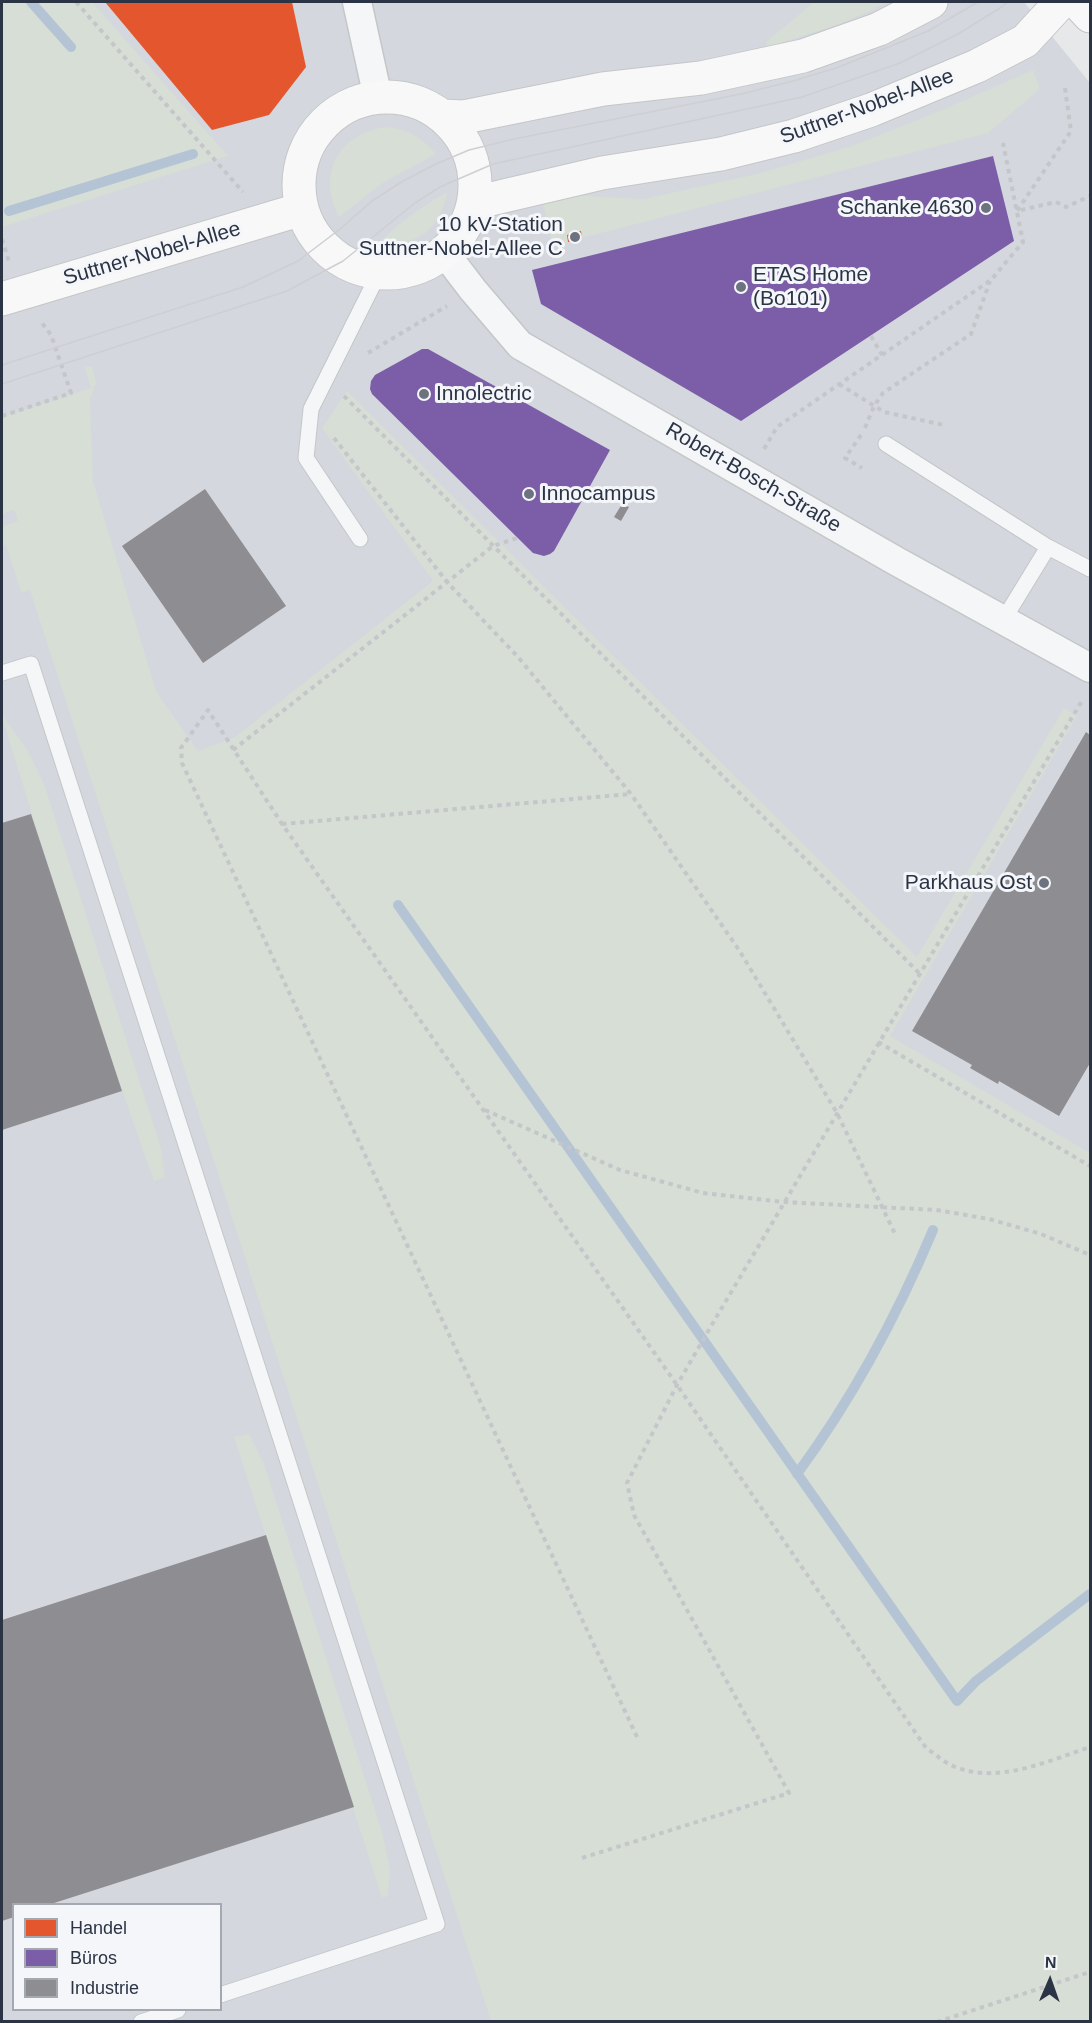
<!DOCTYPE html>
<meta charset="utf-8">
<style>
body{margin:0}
#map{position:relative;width:1092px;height:2023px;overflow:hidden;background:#e6e8ea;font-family:Arial,sans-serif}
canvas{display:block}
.frame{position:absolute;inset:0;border:3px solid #2b3445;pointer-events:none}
.legend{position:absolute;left:12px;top:1903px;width:210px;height:108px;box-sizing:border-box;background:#f4f6f9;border:2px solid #a4a8b1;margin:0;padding:8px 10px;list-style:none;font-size:18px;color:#2b3445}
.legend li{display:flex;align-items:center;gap:12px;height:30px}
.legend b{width:30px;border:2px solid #a4a8b1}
.north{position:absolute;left:1020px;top:1951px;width:60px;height:60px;-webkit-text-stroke:4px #f4f6f9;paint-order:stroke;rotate:2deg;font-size:16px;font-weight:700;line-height:24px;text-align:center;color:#2b3445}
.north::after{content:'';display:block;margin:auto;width:21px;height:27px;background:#2b3445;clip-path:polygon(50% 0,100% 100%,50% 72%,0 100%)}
</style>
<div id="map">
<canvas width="1092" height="2023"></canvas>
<div class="frame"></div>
<ul class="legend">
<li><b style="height:16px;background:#e4572e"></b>Handel</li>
<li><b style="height:16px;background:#7b5ea7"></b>Büros</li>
<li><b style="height:16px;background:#8d8d92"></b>Industrie</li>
</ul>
<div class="north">N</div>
</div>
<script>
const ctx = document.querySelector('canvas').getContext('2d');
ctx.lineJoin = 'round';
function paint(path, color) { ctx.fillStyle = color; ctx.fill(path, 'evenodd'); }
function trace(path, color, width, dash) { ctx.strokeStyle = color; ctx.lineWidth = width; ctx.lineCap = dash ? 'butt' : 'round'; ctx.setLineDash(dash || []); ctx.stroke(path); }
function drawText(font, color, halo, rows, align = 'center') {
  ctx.font = font + ' Arial,sans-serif'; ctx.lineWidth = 6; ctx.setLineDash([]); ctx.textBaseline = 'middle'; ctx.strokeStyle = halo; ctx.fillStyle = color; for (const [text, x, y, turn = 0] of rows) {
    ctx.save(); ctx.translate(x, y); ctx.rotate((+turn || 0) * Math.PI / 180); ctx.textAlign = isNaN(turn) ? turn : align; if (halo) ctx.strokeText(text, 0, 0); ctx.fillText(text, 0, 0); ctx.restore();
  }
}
const built = new Path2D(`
 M2 2H1024L1090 83V1876L713 2021H2ZM14 1904H220V2010H14Z`);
const green = new Path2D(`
 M2 2H92L228 156 2 227Z
 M814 2H887C850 23 808 34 767 47L766 42Z
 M1033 70 1039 86V90L988 133 582 238 580 231 567 235 568 242 558 244 551 240 542 199 569 195 643 199 757 174 852 146 942 110Z
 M385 127C408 129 421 137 436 154L384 182 339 217C317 174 337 135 385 127Z
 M447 192C441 230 415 248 377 244 399 223 421 207 447 192Z
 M84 366 92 367 96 382 90 399 93 481 156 691 198 751 235 737 433 581 322 428 347 391 917 957 1064 708 1077 716 890 1036 1090 1153V2021H491L30 590 21 592 6 545 2 546V527L18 521 14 510 2 514V417L91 388Z
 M3 716 27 749 44 784 161 1148 165 1177 154 1181C99 1028 50 873 2 717Z
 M249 1434 264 1464 383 1835 390 1871 388 1896 382 1898 234 1437Z`);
const shops = new Path2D(`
 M105 2H292L306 67 269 115 212 130Z
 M581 231 582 238 568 242 567 235Z`);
const offices = new Path2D(`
 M993 156 1014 241 741 421 541 304 532 270Z
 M422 349H428L610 450 554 551 550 554 544 556 533 553 372 394 370 389 371 381 375 375Z`);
const industry = new Path2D(`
 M205 489 286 606 203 663 122 546Z
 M622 504 629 507 621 521 614 517Z
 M1086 732 1090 735V1063L1059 1116 999 1081 998 1084 970 1068 972 1065 912 1031Z
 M31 814 122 1091 2 1130V823Z
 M266 1535 354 1807 51 1904H14V1917L2 1921V1620Z`);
const stream = new Path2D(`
 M31 2 71 47
 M9 211 193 154
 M398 905 957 1701 976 1681 1090 1594
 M797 1474C852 1399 897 1316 933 1230`);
const path = new Path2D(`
 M76 2 243 192
 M1065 88 1071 131 1017 211 1056 202 1066 207 1090 196
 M2 239 9 262
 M871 336 882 355
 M368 353 447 306
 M839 384 884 412 944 425
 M344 396 919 973
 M2 416 71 393 51 335 42 323
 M865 428 874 406 883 393 971 334 990 281
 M861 435 845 458 862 468
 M334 438 447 582 518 657 631 794 739 950 837 1113 896 1236
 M764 449 777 427 991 280 1023 242 1003 143
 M233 750 493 546 517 538
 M282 824 631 794
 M878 1042 1090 1166
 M485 1110 620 1170 703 1193 784 1202 936 1210 989 1219 1041 1234 1090 1255
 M637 1737 182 763 181 748 208 710 282 824 677 1385 926 1748C934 1753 941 1760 949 1764 994 1787 1047 1761 1090 1747
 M582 1858 789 1793 634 1515 627 1483 677 1385 717 1316 1083 699
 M937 2022 1090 1972`);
const lane = new Path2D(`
 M886 444 1048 547 1090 569
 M360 539 306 458 311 409 372 287 374 272
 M1004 619 1048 547
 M2 673 31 664 437 1924 220 1995
 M141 2022 178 2010`);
const street = new Path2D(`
 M357 2 378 98
 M444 252 473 290 520 345 896 561 1090 668`);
const secondary = new Path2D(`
 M299 185a88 88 0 1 1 176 0a88 88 0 1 1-176 0Z
 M442 116 464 117 603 89 701 78 803 56 879 29 931 2
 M474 203 602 173 721 154 794 136 871 110 977 66 1025 41 1061 2
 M2 299 302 209`);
const primary = new Path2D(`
 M1077 2 1090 16`);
const tram = new Path2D(`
 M2 365 243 287 298 261 340 229 372 201 403 181 436 164 469 150 514 139 741 94 793 81 836 68 928 31 978 2
 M2 384 287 291 343 261 415 203 440 187 493 164 802 97 900 63 958 34 1000 8 1008 2`);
const markers = [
 [986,208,6,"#6c737f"],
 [575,237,6,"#6c737f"],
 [741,287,6,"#6c737f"],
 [424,394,6,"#6c737f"],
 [529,494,6,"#6c737f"],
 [1044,883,6,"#6c737f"]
];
const streetNames = [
 ["Suttner-Nobel-Allee",867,107,-20],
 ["Suttner-Nobel-Allee",152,254,-16],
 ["Robert-Bosch-Straße",753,478,30]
];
const poiNames = [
 ["Schanke 4630",974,208],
 ["10 kV-Station",563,225],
 ["Suttner-Nobel-Allee C",563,249],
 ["ETAS Home",753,275,"left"],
 ["(Bo101)",753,299,"left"],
 ["Innolectric",436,394,"left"],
 ["Innocampus",541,494,"left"],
 ["Parkhaus Ost",1032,883]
];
paint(built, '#d4d7dd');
paint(green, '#d6ded6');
paint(shops, '#e4572e');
paint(offices, '#7b5ea7');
paint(industry, '#8d8d92');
trace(stream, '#b4c4d5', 10);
trace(lane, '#c4c6c8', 17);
trace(street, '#c4c6c8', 31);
trace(secondary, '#c4c6c8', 35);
trace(primary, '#c2c5c8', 35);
trace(path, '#c5c6ca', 4, [4.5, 4.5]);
trace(lane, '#f5f6f7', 15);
trace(street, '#f5f6f7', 28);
trace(secondary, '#f8f8f8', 33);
trace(primary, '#f8f8f8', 33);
trace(tram, '#cecfd2', 1.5);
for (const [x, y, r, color] of markers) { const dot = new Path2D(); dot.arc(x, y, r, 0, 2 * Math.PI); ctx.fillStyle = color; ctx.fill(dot); trace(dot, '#f4f6f9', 2); }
drawText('21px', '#2b3445', '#f4f6f9', streetNames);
drawText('21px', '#2b3445', '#f4f6f9', poiNames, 'right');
</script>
